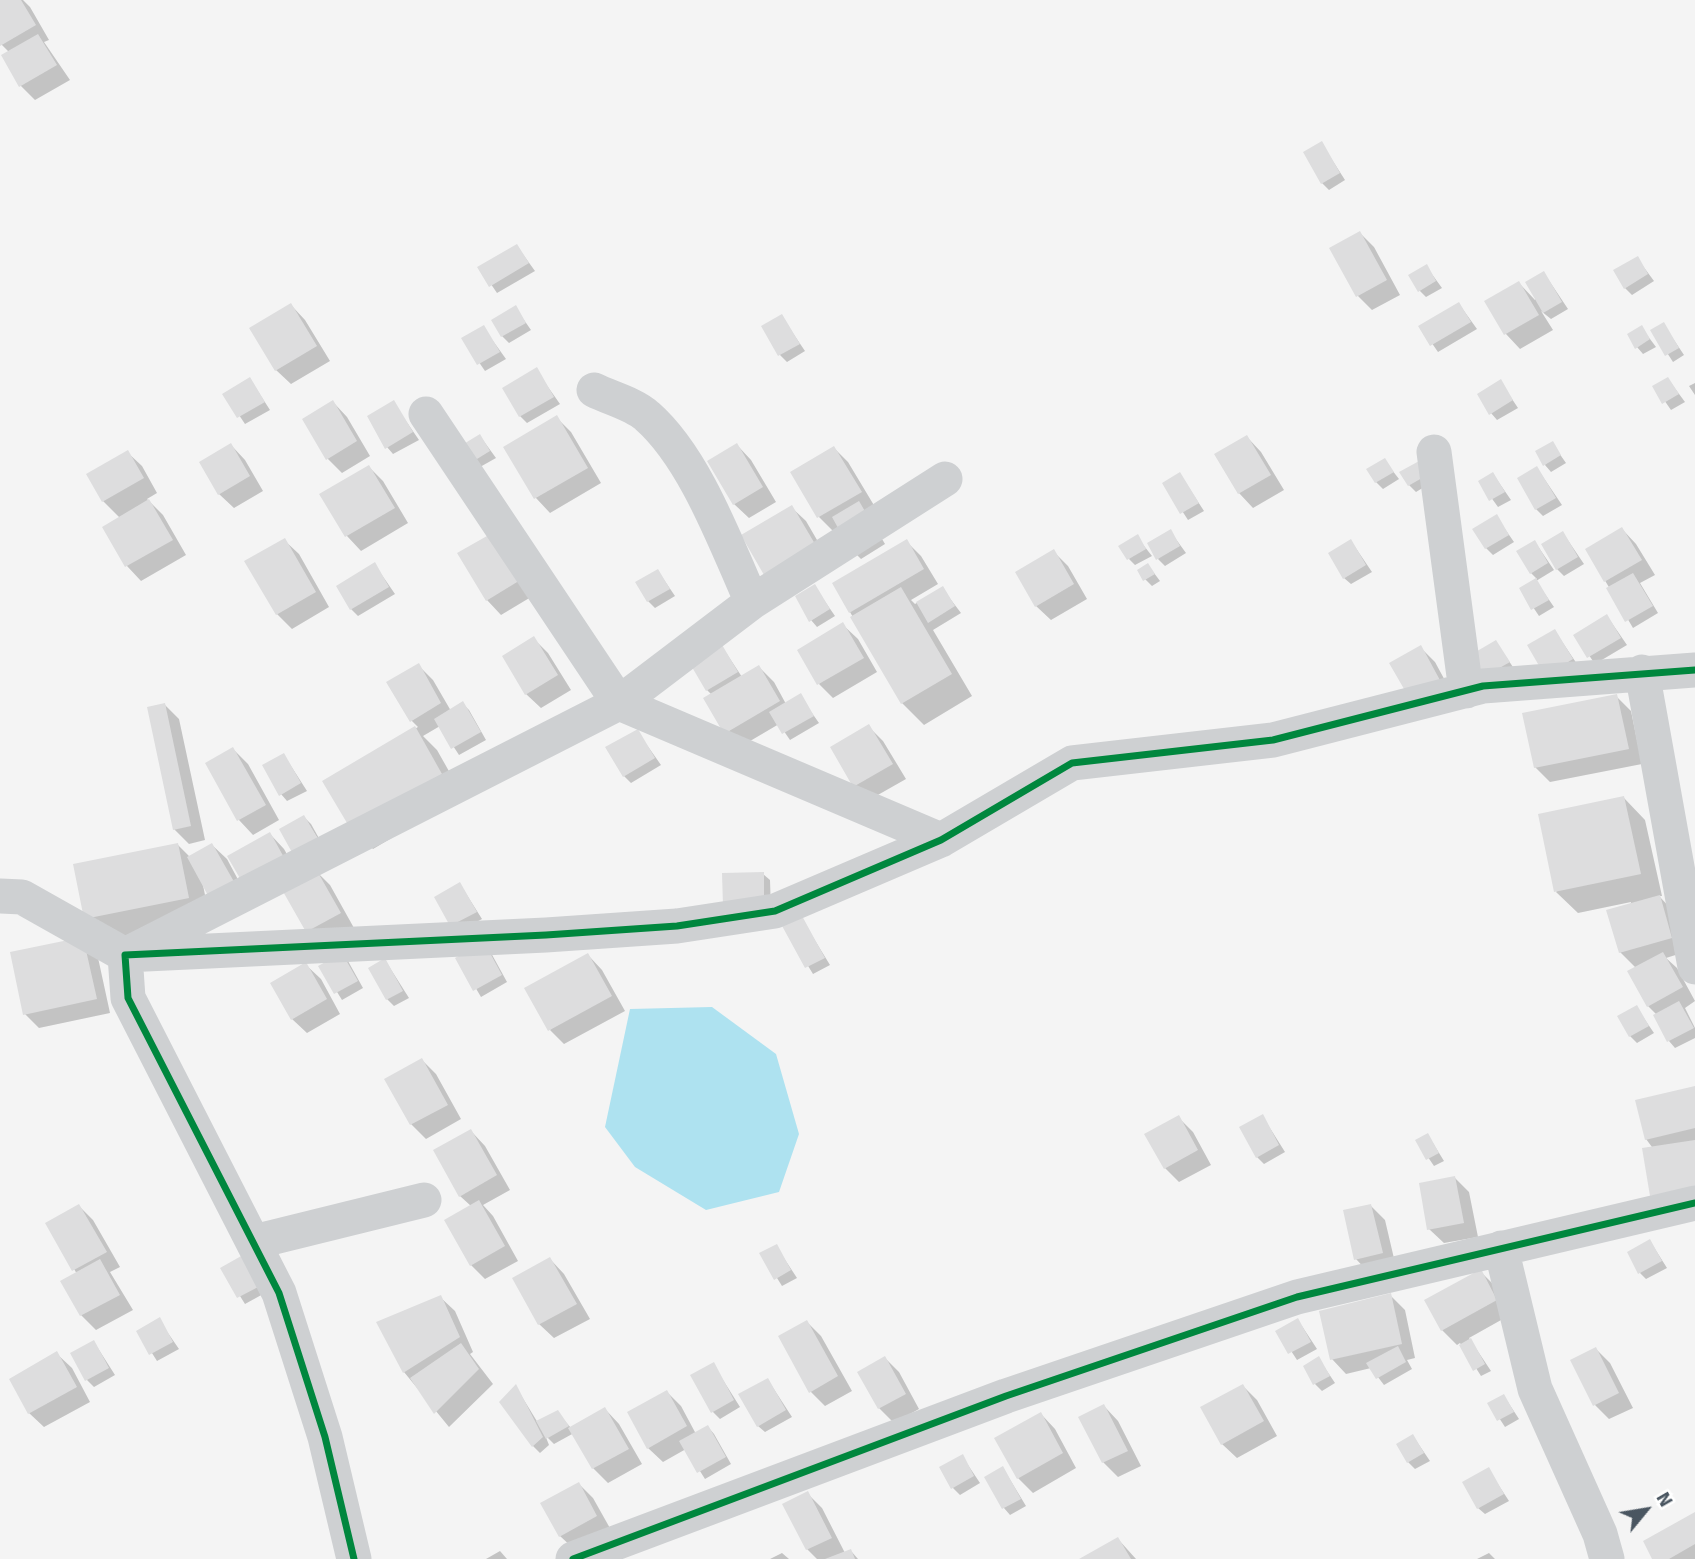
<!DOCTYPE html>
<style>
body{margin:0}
#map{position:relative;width:1695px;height:1559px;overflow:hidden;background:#f4f4f4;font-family:Signika,sans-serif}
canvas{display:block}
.north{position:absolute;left:1611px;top:1475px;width:70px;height:70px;-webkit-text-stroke:5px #fff;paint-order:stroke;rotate:60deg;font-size:19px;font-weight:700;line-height:28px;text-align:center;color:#4a5661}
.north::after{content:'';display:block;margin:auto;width:24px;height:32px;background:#4a5661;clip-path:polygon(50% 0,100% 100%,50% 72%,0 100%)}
</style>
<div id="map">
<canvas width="1695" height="1559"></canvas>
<div class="north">N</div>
</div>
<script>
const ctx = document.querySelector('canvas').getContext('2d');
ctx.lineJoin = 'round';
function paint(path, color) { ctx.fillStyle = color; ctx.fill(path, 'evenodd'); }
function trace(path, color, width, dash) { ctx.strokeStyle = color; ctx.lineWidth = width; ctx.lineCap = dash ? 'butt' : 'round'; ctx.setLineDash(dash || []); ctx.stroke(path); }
const water = new Path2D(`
 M712 1007 776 1054 799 1134 779 1192 706 1210 635 1167 605 1127 630 1009Z`);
const shadow = new Path2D(`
 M4 0H23L30 7 49 40 44 42 70 80 35 100 21 86 9 52 0 43V2Z
 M1322 144 1345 180 1329 190 1322 183Z
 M1360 233 1374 247 1400 295 1372 310 1358 296Z
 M517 246 535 271 497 293 480 268Z
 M1637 258 1654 281 1632 295 1625 288Z
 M1426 266 1442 288 1426 297 1419 290Z
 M1544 273 1568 309 1551 319 1541 311 1553 330 1520 349 1506 334 1486 301 1519 283 1535 300Z
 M1459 304 1477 329 1438 352 1420 326Z
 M291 305 305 320 330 361 291 384 276 370Z
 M515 307 531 330 509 343 502 336Z
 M782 317 805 351 787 362 780 355Z
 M1664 325 1684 355 1673 362 1653 331Z
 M483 327 506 359 485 371 463 339Z
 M1641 327 1656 347 1643 354 1637 347Z
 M536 370 560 404 527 423 520 416Z
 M250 379 270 410 245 424 225 394Z
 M1668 379 1685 402 1671 410 1655 387Z
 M1500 381 1518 408 1497 420 1491 413Z
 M1695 383V395L1689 386Z
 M333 402 347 417 370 456 342 473 327 458Z
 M393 402 419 440 393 454 387 447Z
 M556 417 571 432 601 483 550 513 536 498 506 447Z
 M480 436 496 458 480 467 473 461Z
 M1247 437 1261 452 1284 490 1253 508 1239 493Z
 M1552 443 1566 463 1551 472 1545 465Z
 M231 445 245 460 263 491 234 508 219 494Z
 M737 445 751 460 776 502 749 518 734 504Z
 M834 448 848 462 875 507 866 512 885 544 861 559 819 517Z
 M127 452 142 466 157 493 147 499 163 515 186 555 141 581 127 566 104 527 120 518 103 501Z
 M1385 461 1399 479 1383 489 1376 482Z
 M1420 462 1434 481 1416 492 1409 485Z
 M369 467 383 481 408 523 361 551 347 536 322 495Z
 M1537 468 1562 505 1543 516 1536 509Z
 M1180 474 1204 511 1188 520 1164 483Z
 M1493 474 1511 500 1498 507 1480 482Z
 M791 507 806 521 828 559 780 588Z
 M1496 516 1514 542 1493 555 1486 548Z
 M1622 529 1636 544 1655 575 1640 583 1658 613 1633 628 1587 550Z
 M1170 531 1186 553 1165 566 1158 559Z
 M1563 533 1584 564 1564 576 1557 569Z
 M494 534 536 594 501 615 487 600Z
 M1137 537 1152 556 1135 565 1129 559Z
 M284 540 299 554 329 607 292 629 277 614 246 562Z
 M1351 541 1372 572 1351 584 1344 578Z
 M907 542 921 556 938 584 911 600 915 604 942 588 961 613 933 630 972 696 924 725 902 703 834 584Z
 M1535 542 1554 570 1536 581 1554 607 1539 616 1521 589 1537 579 1531 573Z
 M1053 551 1068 566 1087 599 1051 620 1036 606Z
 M375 565 395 594 358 616 351 609Z
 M1148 565 1160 581 1152 586 1145 579Z
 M658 571 675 596 655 608 648 601Z
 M815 587 835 616 817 627 811 620Z
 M1607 616 1627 645 1595 664 1575 635Z
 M843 625 858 639 877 672 833 698 819 684Z
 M1555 631 1579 667 1546 675Z
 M534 639 548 653 571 690 541 708 526 694Z
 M1496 642 1515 670 1489 685Z
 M721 645 742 677 759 667 774 682 786 704 800 696 819 723 790 740 779 724 740 747 725 733 712 695 707 690Z
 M1421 648 1435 662 1455 699 1427 715Z
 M418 665 433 680 451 711 463 704 469 710 486 740 459 755 440 726 423 736 437 750 463 796 373 849 351 827 325 782 418 727 411 720Z
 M1616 696 1631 711 1642 764 1550 782 1535 767Z
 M165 705 179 719 205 840 189 844 174 829Z
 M869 727 883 741 906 779 869 800 855 786Z
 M637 731 661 765 631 783 624 776Z
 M233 749 248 764 279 820 253 835 239 820Z
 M284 755 307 791 287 801 281 794Z
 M1624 798 1645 820 1662 896H1659L1674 912 1685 952 1666 958 1677 968 1695 1001 1685 1008 1695 1028V1038L1675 1048 1669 1041 1657 1015 1648 1006 1636 968 1620 952 1631 902 1578 913 1556 892Z
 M304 817 311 824 330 858Z
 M270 834 284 849 301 879 316 871 330 885 354 928 307 931Z
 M178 845 190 857 212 845 227 859 250 902 203 885 210 920 108 940 86 918Z
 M763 874 770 880 771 911 732 912Z
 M460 884 482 919 458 932 452 925Z
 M800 916 830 965 813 974 783 925Z
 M490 951 507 982 481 997 458 958Z
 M97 953 110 1013 39 1028 25 1014 12 954Z
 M588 955 602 970 625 1011 564 1044 550 1030Z
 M385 960 409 998 394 1006 387 999Z
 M348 961 363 988 342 1000 321 966Z
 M306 965 321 979 340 1014 307 1033 292 1019Z
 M1637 1008 1654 1033 1637 1043 1630 1036Z
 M422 1060 436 1074 461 1119 426 1139 411 1124Z
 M1695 1088V1205L1646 1139Z
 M1178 1117 1193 1132 1211 1165 1179 1182 1165 1168Z
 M1263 1117 1285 1152 1264 1164 1257 1157Z
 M471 1131 485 1146 510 1190 483 1205 493 1216 518 1261 485 1279 471 1265V1206L460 1196Z
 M1428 1135 1444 1161 1434 1166 1417 1141Z
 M1455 1178 1469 1192 1478 1237 1444 1243 1429 1229Z
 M79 1206 93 1220 120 1267 110 1272 133 1310 96 1330 81 1315 63 1282 77 1274 47 1224Z
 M1371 1206 1385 1220 1396 1267 1370 1274 1356 1259Z
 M1650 1241 1667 1268 1646 1279 1640 1273Z
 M776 1246 797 1278 782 1286 762 1254Z
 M243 1258 265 1293 245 1304 223 1269Z
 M550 1259 564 1274 590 1319 554 1338 539 1324Z
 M1480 1271 1495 1286 1510 1315 1469 1338 1491 1371 1481 1376 1460 1343 1457 1345 1442 1330Z
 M1390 1295 1405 1310 1415 1358 1407 1360 1412 1369 1384 1385 1371 1368 1346 1374 1332 1359Z
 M440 1297 455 1311 473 1352 470 1354 493 1384 449 1427 404 1372Z
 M159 1320 179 1349 157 1361 138 1331Z
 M1298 1320 1317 1349 1297 1360 1278 1331Z
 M807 1322 821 1336 852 1391 825 1406 811 1392Z
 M94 1342 115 1375 94 1387 87 1380Z
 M1596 1349 1610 1363 1633 1408 1609 1419 1595 1405Z
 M57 1354 72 1368 90 1402 44 1427 29 1413Z
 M885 1358 899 1372 919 1409 894 1423 879 1408Z
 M1319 1359 1335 1383 1322 1391 1315 1384Z
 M713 1364 740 1407 720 1419 713 1412Z
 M768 1380 792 1417 765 1432 758 1426Z
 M1243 1386 1257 1400 1277 1436 1237 1458 1222 1444Z
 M516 1387 538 1423 558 1413 571 1428 605 1409 619 1424 642 1464 608 1483 593 1468 574 1433 554 1444 545 1435 549 1445 540 1453 533 1446Z
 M667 1392 681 1406 696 1434 708 1427 714 1434 731 1464 705 1479 686 1449 663 1462 648 1448Z
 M1504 1396 1519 1419 1505 1427 1490 1404Z
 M1104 1406 1118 1421 1141 1466 1118 1477 1103 1462Z
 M1041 1414 1055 1429 1076 1468 1033 1493 1018 1478Z
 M1413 1436 1430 1461 1415 1469 1408 1462Z
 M962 1456 980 1483 960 1495 953 1488Z
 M1003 1468 1026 1506 1010 1515 1004 1508Z
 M1488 1469 1509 1501 1485 1514 1478 1508Z
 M579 1484 593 1498 611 1530 575 1550 560 1536Z
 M808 1494 822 1508 845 1553 851 1551 858 1559H817L807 1549Z
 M1695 1514V1559H1654Z
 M1118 1539 1136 1559H1082Z
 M500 1551 507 1559H486Z
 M782 1553 789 1559H770Z
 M1489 1553 1495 1559H1477Z`);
const building = new Path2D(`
 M0 0H21L36 25 0 46Z
 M38 34 57 65 19 87 1 55Z
 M1322 141 1340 173 1321 184 1303 152Z
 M1360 231 1387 280 1356 297 1329 248Z
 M517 244 529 263 489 287 477 267Z
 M1638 256 1648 274 1624 289 1613 270Z
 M1427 264 1436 281 1418 292 1408 275Z
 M1544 271 1562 302 1543 313 1525 282Z
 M1519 281 1539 315 1504 335 1484 301Z
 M1459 302 1471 322 1430 346 1418 326Z
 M291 303 317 346 275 371 249 328Z
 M516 305 526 323 501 337 491 320Z
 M782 314 800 344 778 356 761 326Z
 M1664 322 1679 348 1665 356 1650 330Z
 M484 325 500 352 477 365 461 338Z
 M1642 325 1650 339 1635 349 1627 334Z
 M537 367 554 397 519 417 502 388Z
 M250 377 265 402 237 418 222 394Z
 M1668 377 1679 394 1662 404 1652 386Z
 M1501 379 1513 400 1489 415 1477 394Z
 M333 400 357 441 326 460 302 419Z
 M394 400 413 432 385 449 367 416Z
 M557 415 588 468 534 499 503 447Z
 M480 434 490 451 472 462 462 445Z
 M1247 435 1271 475 1238 494 1214 454Z
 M1553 441 1561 455 1543 466 1535 451Z
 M231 443 250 476 218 495 199 462Z
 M737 443 763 487 733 505 707 461Z
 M834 446 862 492 817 518 790 472Z
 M128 450 144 478 102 502 86 474Z
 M1385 458 1394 472 1375 483 1366 469Z
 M1421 460 1429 474 1408 486 1399 472Z
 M369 465 395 508 345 537 319 494Z
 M1537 466 1556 498 1535 510 1517 478Z
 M1180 472 1199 503 1180 514 1162 483Z
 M1493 472 1505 492 1489 501 1478 481Z
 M149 499 173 540 125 567 102 527Z
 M859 501 880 537 852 553 832 517Z
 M792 505 815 544 764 575 741 535Z
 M1497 514 1509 535 1485 549 1472 529Z
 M1622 527 1642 560 1604 582 1585 549Z
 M1171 529 1180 546 1156 560 1147 543Z
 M1563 531 1578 557 1556 570 1541 544Z
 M494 532 522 579 486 601 457 553Z
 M1138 534 1146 549 1127 560 1118 546Z
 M285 538 316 592 276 615 244 561Z
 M907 539 924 569 849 613 832 583Z
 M1351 539 1366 565 1343 579 1328 553Z
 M1535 540 1548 563 1530 574 1516 551Z
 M1054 549 1074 584 1035 607 1015 572Z
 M375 562 389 587 350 610 336 586Z
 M1148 563 1155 574 1143 581 1137 570Z
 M658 569 670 589 647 602 635 582Z
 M1633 573 1653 606 1625 622 1606 588Z
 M1536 578 1549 600 1531 610 1519 588Z
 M815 584 830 609 809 622 795 596Z
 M943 586 955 606 928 623 916 602Z
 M901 587 952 674 901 704 850 617Z
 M1607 614 1621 638 1587 658 1573 635Z
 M843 622 864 658 817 685 797 650Z
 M1555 629 1573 659 1545 676 1527 645Z
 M534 636 558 675 525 695 502 656Z
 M1496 640 1510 662 1480 679 1467 657Z
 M721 643 738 672 706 691 689 662Z
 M1421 645 1442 684 1411 701 1389 663Z
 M419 663 441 703 410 722 386 682Z
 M759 665 780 701 724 734 703 698Z
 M801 693 814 716 782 734 769 712Z
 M1617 694 1629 749 1534 768 1522 713Z
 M463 701 481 732 451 749 434 719Z
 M165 703 191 826 173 830 147 707Z
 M869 724 893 764 853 787 830 747Z
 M415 726 442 774 350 828 322 781Z
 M638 729 655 758 623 777 605 747Z
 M233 747 266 805 237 821 205 763Z
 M284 753 301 783 279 796 262 765Z
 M1624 796 1641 874 1554 892 1538 814Z
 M304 815 325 851 299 865 279 829Z
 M270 832 287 863 245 887 227 856Z
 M178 843 189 898 84 919 73 864Z
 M212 843 237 887 211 901 187 857Z
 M316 869 341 913 306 932 281 888Z
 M764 872V905L723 906 722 873Z
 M460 882 477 912 450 926 434 897Z
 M1660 895 1672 938 1619 953 1606 910Z
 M801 914 825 958 805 968 781 924Z
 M83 937 97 999 23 1015 10 952Z
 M484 942 502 975 473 991 455 958Z
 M1663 952 1683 987 1647 1007 1627 971Z
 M342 953 358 981 334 994 318 966Z
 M588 953 612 996 548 1031 524 988Z
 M385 958 403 991 386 1000 368 968Z
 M306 962 327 999 291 1020 270 983Z
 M1679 1001 1694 1028 1667 1042 1653 1015Z
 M1637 1005 1649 1026 1629 1037 1617 1016Z
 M422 1058 448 1105 410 1125 384 1079Z
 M1695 1086V1128L1645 1140 1635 1100Z
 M1263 1114 1279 1145 1256 1158 1239 1127Z
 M1179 1115 1198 1150 1164 1169 1144 1134Z
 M471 1129 497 1175 459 1197 433 1150Z
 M1428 1133 1439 1153 1426 1160 1415 1140Z
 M1695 1140V1189L1650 1196 1642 1148Z
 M1455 1176 1464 1223 1427 1230 1419 1183Z
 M479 1200 505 1246 470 1266 444 1220Z
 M79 1204 107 1252 72 1271 45 1223Z
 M1371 1204 1383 1253 1354 1260 1343 1210Z
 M1650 1239 1662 1261 1638 1274 1627 1252Z
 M777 1244 791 1270 774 1280 759 1253Z
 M243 1255 260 1286 237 1298 220 1268Z
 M550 1257 577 1304 538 1325 512 1278Z
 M100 1259 120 1295 80 1316 60 1281Z
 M1481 1269 1497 1300 1441 1331 1424 1300Z
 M1391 1293 1402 1344 1330 1360 1319 1311Z
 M441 1295 460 1337 403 1373 376 1322Z
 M160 1317 173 1342 149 1355 136 1331Z
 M1298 1318 1311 1342 1288 1354 1275 1331Z
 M807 1320 838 1376 809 1393 778 1336Z
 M1471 1338 1485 1364 1473 1371 1459 1345Z
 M94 1340 109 1368 85 1381 70 1353Z
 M461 1343 479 1369 434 1414 410 1378Z
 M1398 1346 1406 1362 1376 1379 1366 1363Z
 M1596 1347 1619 1393 1593 1406 1570 1360Z
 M57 1351 77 1387 28 1414 9 1379Z
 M885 1356 906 1394 878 1409 857 1372Z
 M1319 1356 1330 1376 1313 1385 1303 1366Z
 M714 1362 734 1400 711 1413 690 1375Z
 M768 1378 786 1410 757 1427 738 1394Z
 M516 1384 543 1437 532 1447 499 1402Z
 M1243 1384 1264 1421 1221 1445 1200 1407Z
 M667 1390 687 1426 647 1449 627 1412Z
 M1504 1394 1514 1412 1497 1421 1487 1403Z
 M1104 1404 1128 1451 1102 1463 1078 1417Z
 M605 1407 629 1449 592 1469 568 1428Z
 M558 1410 569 1426 546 1439 536 1421Z
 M1041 1412 1063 1453 1017 1479 994 1438Z
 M708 1425 726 1457 697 1473 679 1441Z
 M1413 1434 1424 1453 1407 1463 1396 1444Z
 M963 1454 974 1476 951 1489 939 1467Z
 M1003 1466 1021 1499 1002 1509 984 1477Z
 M1489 1467 1504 1494 1477 1509 1462 1482Z
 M579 1482 597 1516 559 1537 540 1503Z
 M808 1491 832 1538 806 1550 782 1504Z
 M1695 1512V1544L1669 1559H1652L1643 1541Z
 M1118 1537 1131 1559H1079Z
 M851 1549 855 1559H825Z`);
const minor = new Path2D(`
 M594 390C610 398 634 404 647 416 695 458 726 544 752 602
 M426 414 619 703 941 840
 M1434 452 1466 691
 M1642 672 1695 967
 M0 896 22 897 125 955 619 703 752 602 945 479
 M254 1242 424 1200
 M1501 1248 1535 1389 1600 1534 1607 1559
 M354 1559 325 1437 279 1293 128 998 125 955 546 935 677 926 775 911 941 840 1072 763 1273 740 1483 686 1695 670
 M573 1559 1006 1396 1297 1297 1695 1203`);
const cycleway = new Path2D(`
 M354 1559 325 1437 279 1293 128 998 125 955 546 935 677 926 775 911 941 840 1072 763 1273 740 1483 686 1695 670
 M573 1559 1006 1396 1297 1297 1695 1203`);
paint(water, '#aee2f0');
paint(shadow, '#0003');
paint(building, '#ddddde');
trace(minor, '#ced0d2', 35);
trace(cycleway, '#00873e', 7);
</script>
